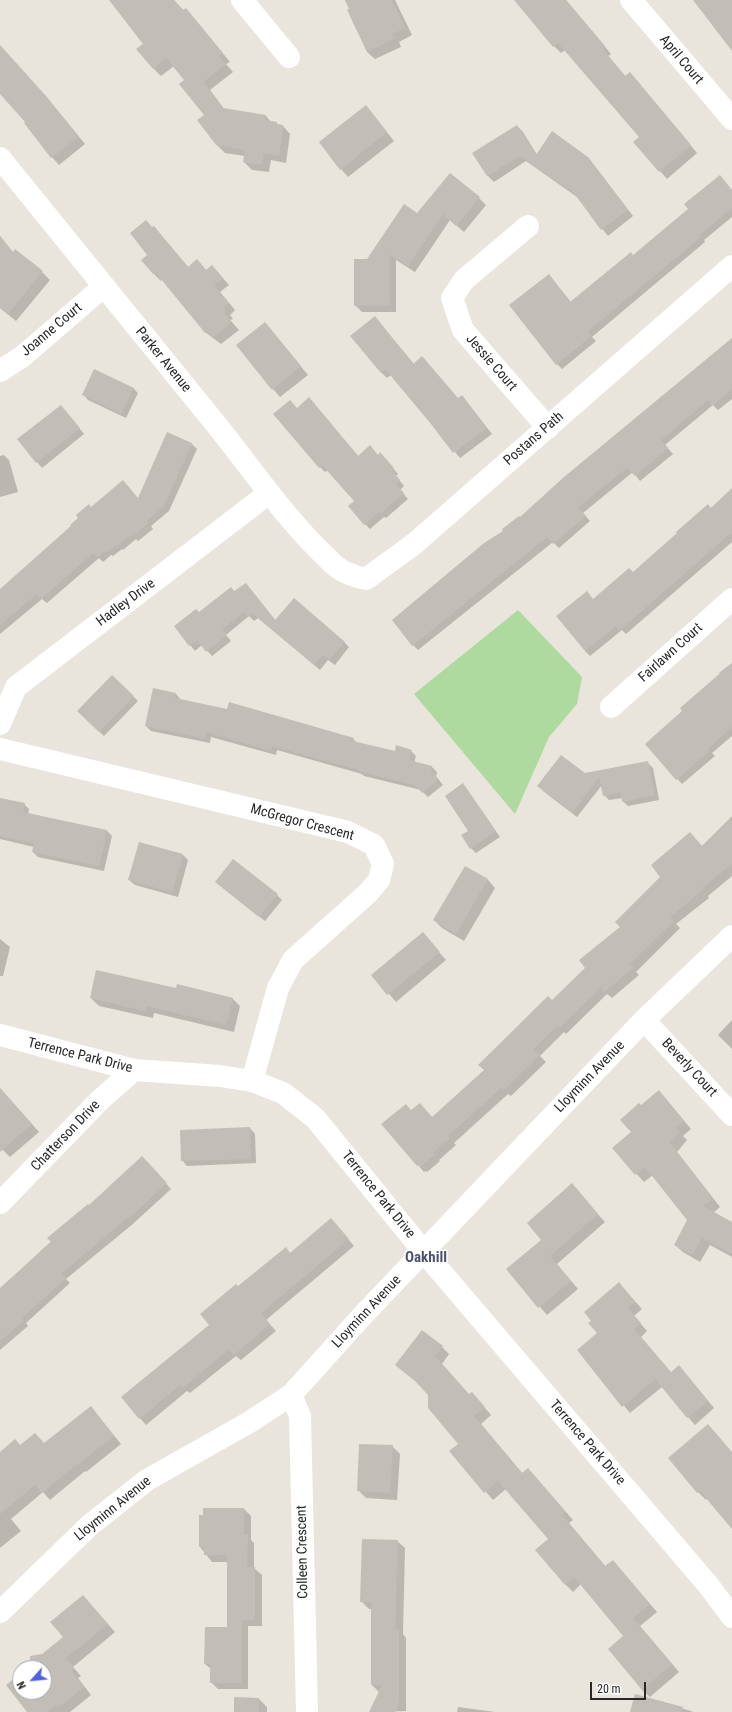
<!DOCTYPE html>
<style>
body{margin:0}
#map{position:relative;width:732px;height:1712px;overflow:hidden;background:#e9e4dc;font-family:"Roboto Condensed",sans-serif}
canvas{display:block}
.north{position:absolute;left:12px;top:1660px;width:40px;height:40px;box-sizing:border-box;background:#fff;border:1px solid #a9a9a9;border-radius:50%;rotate:243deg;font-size:11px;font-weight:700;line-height:16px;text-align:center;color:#282828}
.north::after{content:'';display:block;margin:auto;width:14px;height:18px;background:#4f60e3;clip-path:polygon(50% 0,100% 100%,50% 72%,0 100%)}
.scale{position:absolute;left:590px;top:1682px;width:56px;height:18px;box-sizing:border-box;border:2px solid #282828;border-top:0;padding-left:5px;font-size:12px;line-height:14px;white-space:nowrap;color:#282828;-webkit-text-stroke:3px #fff;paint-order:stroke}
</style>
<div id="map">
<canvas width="732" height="1712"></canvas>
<div class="north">N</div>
<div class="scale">20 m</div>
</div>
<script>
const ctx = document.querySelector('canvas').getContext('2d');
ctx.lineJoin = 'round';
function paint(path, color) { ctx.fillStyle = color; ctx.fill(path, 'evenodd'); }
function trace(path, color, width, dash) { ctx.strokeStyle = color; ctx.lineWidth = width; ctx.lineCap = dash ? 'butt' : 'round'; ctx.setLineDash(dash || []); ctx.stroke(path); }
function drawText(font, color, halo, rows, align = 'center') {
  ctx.font = font + ' "Roboto Condensed",sans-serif'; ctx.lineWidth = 3; ctx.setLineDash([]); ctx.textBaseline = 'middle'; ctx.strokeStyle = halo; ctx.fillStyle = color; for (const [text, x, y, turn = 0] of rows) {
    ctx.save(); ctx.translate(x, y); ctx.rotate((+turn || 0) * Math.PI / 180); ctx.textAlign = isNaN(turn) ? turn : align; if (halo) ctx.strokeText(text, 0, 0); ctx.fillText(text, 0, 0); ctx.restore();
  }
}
const green = new Path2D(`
 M518 610 582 677 577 704 549 737 515 814 414 694Z`);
const shadow = new Path2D(`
 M110 0H174L184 11 186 9 230 62 226 64 233 72 210 90 225 110 266 116 271 122 283 126 290 134 286 163 271 160 269 172 252 170 244 162 245 156 225 153 217 145 205 115 186 80 174 66 161 76 154 69 138 49 144 44Z
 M346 0H395L412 35 399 42 401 47 375 59 367 52Z
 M521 0H566L611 54 608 56 626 77 637 81 697 153 667 179 635 142 640 137 565 50 561 53 554 46Z
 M0 46 54 106 85 144 59 165 52 157 27 122 0 93Z
 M366 106 394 141 348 177 341 169Z
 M517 126 523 132 537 155 588 157 633 216 608 236 577 197 526 161 494 182 488 176 473 154Z
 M732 190V217L704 240 705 242 592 337 596 341 562 369 557 364 549 275 571 302 633 256Z
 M479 198 486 205 464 232 450 220 415 272 396 260V312H362L355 305 367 260 417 214Z
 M154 227 189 268 197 260 207 271 212 266 229 285 220 292 235 310 230 315 233 319 230 320 239 330 221 344 205 332 162 279 161 281 154 274 143 260 149 255Z
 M0 236 13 252 42 272 50 280 16 321 0 308Z
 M375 317 414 364 458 399 462 396 492 434 460 458 391 375 387 378 381 372Z
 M265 323 308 375 280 397 273 389Z
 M732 340V399L718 410 713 405 665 445 673 454 640 481 633 472 583 513 590 521 559 548 553 542 418 650 413 645 505 531Z
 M133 388 138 393 126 418 88 400 83 394Z
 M314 404 359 457 378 456 385 459 398 474 396 476 404 486 400 490 408 499 386 518 384 517 370 529 365 524 355 501 328 470 325 472 320 467 275 414Z
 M61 406 84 434 42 468 19 440Z
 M192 444 197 449 169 511 151 526 153 529 138 541 136 539 123 550 122 549 113 556 111 555 103 562 99 558 47 603 42 599 0 634V590L91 508 139 499Z
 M4 455 9 460 18 492 0 497V456Z
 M732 490V542L626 634 622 630 590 656 585 651 593 600 633 574Z
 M246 584 276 621 344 642 349 647 335 665 328 660 320 670 258 618 254 621 249 616 226 635 231 641 212 656 202 645 195 651 175 627 235 592Z
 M732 663V736L712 753 715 756 682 784 646 745 684 711 721 674 719 673Z
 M112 676 138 701 104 736 78 711Z
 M154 689 176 694 181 700 353 739 357 743 395 752 411 751 416 756 414 763 432 767 437 772 436 776 443 785 428 797 421 790 364 776 362 774 277 750 276 755 211 737 210 743 151 731 146 726Z
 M648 763 653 768 659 800 628 806 623 801V798L609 800 604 795 602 785 577 817 543 791 585 774Z
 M463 785 500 837 476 853 471 848Z
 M0 799 24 804 29 809 28 814 107 831 112 836 104 871 38 857 33 852 34 847 0 839Z
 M732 818V876L708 896 709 898 676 924 680 928 636 972 639 975 612 998 607 994 566 1034 564 1032 540 1056 546 1062 511 1096 508 1094 454 1143 456 1145 439 1160 440 1161 427 1172 426 1171 424 1172 383 1124 412 1111 420 1104 433 1118 485 1070 587 968 662 877 690 833 702 846Z
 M140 843 183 855 188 860 178 897 135 885 129 880Z
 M465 867 488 880 495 888 464 941 442 928 434 920Z
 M216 882 277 895 282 900 265 921Z
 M423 934 446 960 396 1002 373 975Z
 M0 939 10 947 3 976H0Z
 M177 990 232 998 240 1006 234 1032 154 1013 153 1018 99 1006 91 998Z
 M732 1020V1049L718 1035Z
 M0 1088 39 1132 10 1157 0 1147Z
 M666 1099 691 1129 683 1136 687 1140 677 1152 720 1207 713 1213 732 1223V1257L710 1245 700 1262 683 1252 675 1245 688 1220 653 1175 644 1182 613 1148 632 1132 641 1107Z
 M250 1128 255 1134 256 1163 187 1166 182 1160Z
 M147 1162 171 1189 134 1223 66 1279 70 1283 26 1323 28 1326 0 1350V1289L89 1206Z
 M572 1185 605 1222 557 1264 578 1289 547 1315 507 1269 543 1240Z
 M337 1226 354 1246 266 1320 276 1331 241 1360 236 1356 190 1393 187 1391 146 1425 122 1397 210 1325 238 1288 286 1249 291 1254Z
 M626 1291 642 1309 634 1316 647 1331 641 1337 671 1373 686 1374 714 1408 695 1425 662 1387 630 1413 578 1350 598 1333Z
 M442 1347 449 1354 442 1364 469 1395 479 1401 491 1415 481 1424 523 1474 535 1477 573 1520 569 1523 606 1567 613 1561 657 1612 640 1626 679 1672 650 1697 642 1690 625 1636 581 1584 573 1592 565 1584 549 1539 506 1489 493 1500 451 1452 459 1444 429 1395 421 1385 404 1372Z
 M91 1407 121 1444 86 1472 85 1471 50 1500 43 1492 11 1519 21 1531 0 1548V1454L21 1446 44 1444Z
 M392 1446 400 1454 397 1500 366 1498 358 1490Z
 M732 1452V1527L708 1498 706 1500 698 1492 669 1458Z
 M244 1509 251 1516V1540L254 1543V1568L262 1575V1626H248V1689H218L211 1682V1669L205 1664 228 1628V1562H212L200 1547Z
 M397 1541 405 1548 403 1634 406 1638V1711L370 1712 380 1693 372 1685V1609H369L361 1601Z
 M83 1596 115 1632 73 1667 81 1676 78 1678 91 1695 70 1712H29L8 1685 20 1676V1692H44V1668H25L64 1637Z
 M636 1695 691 1711 693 1712H631Z
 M259 1699 267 1707V1712H235Z
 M458 1707 495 1712H457Z`);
const building = new Path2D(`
 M109 0H174L183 10 186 8 223 53 219 56 226 64 203 82 223 108 266 115 265 120 277 122V124L283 125 279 156 263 153 262 165 243 162 245 150 216 145 197 120 204 115 179 84 184 80 166 58 153 69 136 49 143 44Z
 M345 0H392L405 28 392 34 394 39 367 52 347 10 349 9Z
 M514 0H566L605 46 602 48 625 76 630 72 691 145 659 172 633 142 639 137 558 43 553 47Z
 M693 0H732V51Z
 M0 45 47 97 78 137 51 158 24 123 25 122 0 94Z
 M366 105 387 132 340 170 319 142Z
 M517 125 536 155 552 131 588 157 628 210 601 230 574 193 520 156 487 176 472 153Z
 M450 173 480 197 456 226 443 214 408 266 389 254 390 305 354 306V259H367L404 204 417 213Z
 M720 175 732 190V208L699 235 701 237 588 331 591 336 556 365 509 305 549 274 570 302 631 252 633 255 688 209 684 204Z
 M146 220 152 227 154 226 188 267 197 259 206 270 212 265 223 278 214 285 229 303 223 307 226 311 224 313 232 322 213 338 207 331 205 333 156 273 153 274 141 260 147 255 130 233Z
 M0 237 13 252 15 249 43 271 8 314 0 308Z
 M375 316 413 364 422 356 458 398 462 395 487 428 453 453 431 424 385 369 381 373 350 336Z
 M265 322 301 366 272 390 236 345Z
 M732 338V389L712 406 708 400 661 440 668 448 635 476 627 468 578 507 586 516 553 544 547 537 412 646 392 620 484 543 503 531 502 529 519 516 520 517 564 477Z
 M94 369 134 388 121 414 82 395Z
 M309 397 358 456 370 445 378 455 380 452 394 468 392 470 400 480 396 484 404 493 380 514 379 512 364 525 348 506 354 501 322 465 319 468 273 414 290 400 297 408Z
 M61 405 80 428 36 463 17 439Z
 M167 432 192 443 164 506 147 521 148 523 132 537 131 535 117 546 116 545 107 552 106 550 97 557 93 553 41 599 37 594 0 625V589L71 526 70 525 78 518 76 515 89 504 91 507 123 480 138 498Z
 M732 488V532L620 630 616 626 585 651 556 616 587 591 593 599 629 568 633 572 677 533 676 532 708 504 711 508Z
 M246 583 275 620 294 598 345 642 329 660 323 655 314 665 252 613 248 617 244 612 222 629 227 635 206 652 197 640 189 646 174 626 196 609 199 612 231 587 234 591Z
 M732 663V727L708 748 710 750 676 780 645 744 682 711 680 708Z
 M112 675 134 696 99 732 77 711Z
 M153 688 176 693 175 698 227 709 229 702 354 738 353 741 395 751 396 745 412 750 409 760 432 766 431 771 438 780 422 793 415 785 358 771V770L272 746 271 751 206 732 205 739 145 726Z
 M561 755 585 773 648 761 655 795 622 802 621 792 603 796 599 777 572 813 537 786Z
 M463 783 496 831 470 849 461 835 468 831 445 796Z
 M0 798 25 803 23 812 107 830 99 866 32 852 34 843 0 836Z
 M732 816V864L702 888 703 890 670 917 674 921 630 964 633 968 604 992 601 987 559 1028 557 1026 534 1049 540 1055 504 1090 501 1088 448 1136 450 1138 433 1152 435 1154 420 1167 418 1165 417 1166 381 1124 406 1104 411 1110 420 1103 432 1117 484 1070 478 1065 548 996 552 1000 585 968 579 960 620 927 615 922 660 877 651 865 690 832 702 846Z
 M139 842 183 854 172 892 128 880Z
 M233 859 278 894 259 917 215 882Z
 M465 866 488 879 456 934 433 920Z
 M423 932 440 952 387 995 371 975Z
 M96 970 176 988 177 984 233 998 226 1025 147 1006 145 1011 90 998Z
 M0 1088 32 1124 0 1152Z
 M659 1090 684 1121 676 1127 680 1132 670 1143 713 1198 703 1206 732 1222V1254L702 1238 692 1255 674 1245 687 1220 645 1167 635 1175 612 1148 631 1132 620 1120 639 1103 641 1105Z
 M250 1127 251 1159 181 1161 180 1130Z
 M142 1156 167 1183 128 1219 127 1218 62 1273 66 1278 22 1318 24 1320 0 1341V1288L51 1242 47 1238 88 1204 89 1205Z
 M572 1183 598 1214 550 1256 571 1281 538 1308 506 1269 541 1240 527 1223Z
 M331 1218 349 1239 261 1313 270 1324 234 1355 229 1349 183 1388 180 1385 139 1419 121 1397 209 1325 200 1314 236 1284 238 1286 286 1247 290 1253Z
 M619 1282 635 1302 627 1308 641 1323 634 1329 671 1372 679 1365 708 1401 687 1418 655 1379 622 1407 577 1350 597 1333 588 1323 591 1321 584 1312Z
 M422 1330 443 1346 435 1356 469 1394 472 1392 485 1407 474 1416 522 1473 528 1468 566 1512 562 1515 605 1566 613 1560 650 1604 633 1618 672 1664 642 1690 608 1649 623 1636 574 1577 565 1585 535 1550 548 1539 498 1481 484 1493 449 1451 458 1444 428 1408V1395L415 1381 395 1365Z
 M91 1406 114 1436 77 1465V1464L42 1493 35 1485 0 1514V1452L15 1439 20 1445 35 1433 44 1443Z
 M708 1424 732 1452V1529L700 1491 697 1493 668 1458Z
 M359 1444 393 1445 390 1493 357 1491Z
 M203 1508H244V1535H248L247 1567H255V1620H242L241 1683H210V1664H204L205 1627H227V1555H204V1547H199V1515H203Z
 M362 1539 398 1540 395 1629H399V1703L395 1712H369L382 1685H371V1602H360Z
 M83 1595 108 1624 66 1658 74 1668 71 1670 84 1687 57 1708 55 1705 47 1712H27L6 1685 20 1674V1692H44V1668H23L30 1662V1656L42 1654 63 1637 50 1622Z
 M635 1694 683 1707 682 1712H630Z
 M234 1697 259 1698V1712H234Z`);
const minor = new Path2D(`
 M242 0 289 57
 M631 0 732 119
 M0 158C72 248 145 338 219 428 254 472 286 519 327 558 339 571 349 575 366 579L414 544 732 266
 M528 226 464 280 452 298 463 330 548 428
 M0 371 23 356 103 287
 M611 707 732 599
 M0 724 16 687 269 493
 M0 749 348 832 374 845 383 864 379 880 368 893 293 960 278 988 252 1081
 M645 1021 732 1115
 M0 1035 134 1070 220 1076 252 1081 283 1093 315 1118 424 1252 709 1586 732 1617
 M0 1203 100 1100 134 1070
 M291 1395 300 1416 307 1712
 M0 1612 90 1525 147 1480 248 1423 291 1395 364 1314 643 1021 732 936`);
const streetNames = [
 ["April Court",681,60,50],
 ["Joanne Court",52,330,-40],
 ["Parker Avenue",163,360,51],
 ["Jessie Court",491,363,49],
 ["Postans Path",534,439,-41],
 ["Hadley Drive",126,603,-37],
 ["Fairlawn Court",671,653,-42],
 ["McGregor Crescent",302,823,15],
 ["Terrence Park Drive",80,1056,14],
 ["Beverly Court",689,1068,47],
 ["Lloyminn Avenue",590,1077,-46],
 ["Chatterson Drive",66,1136,-46],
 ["Terrence Park Drive",378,1195,51],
 ["Lloyminn Avenue",367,1312,-47],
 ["Terrence Park Drive",587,1443,49],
 ["Lloyminn Avenue",113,1509,-39],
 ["Colleen Crescent",303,1552,-91]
];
const neighbourhoodNames = [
 ["Oakhill",426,1258]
];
paint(green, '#aed99f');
paint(shadow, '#0003');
paint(building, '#c2beb7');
trace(minor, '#fff', 22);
drawText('14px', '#282828', '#fff', streetNames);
drawText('bold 15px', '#4f5373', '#fff', neighbourhoodNames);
</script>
